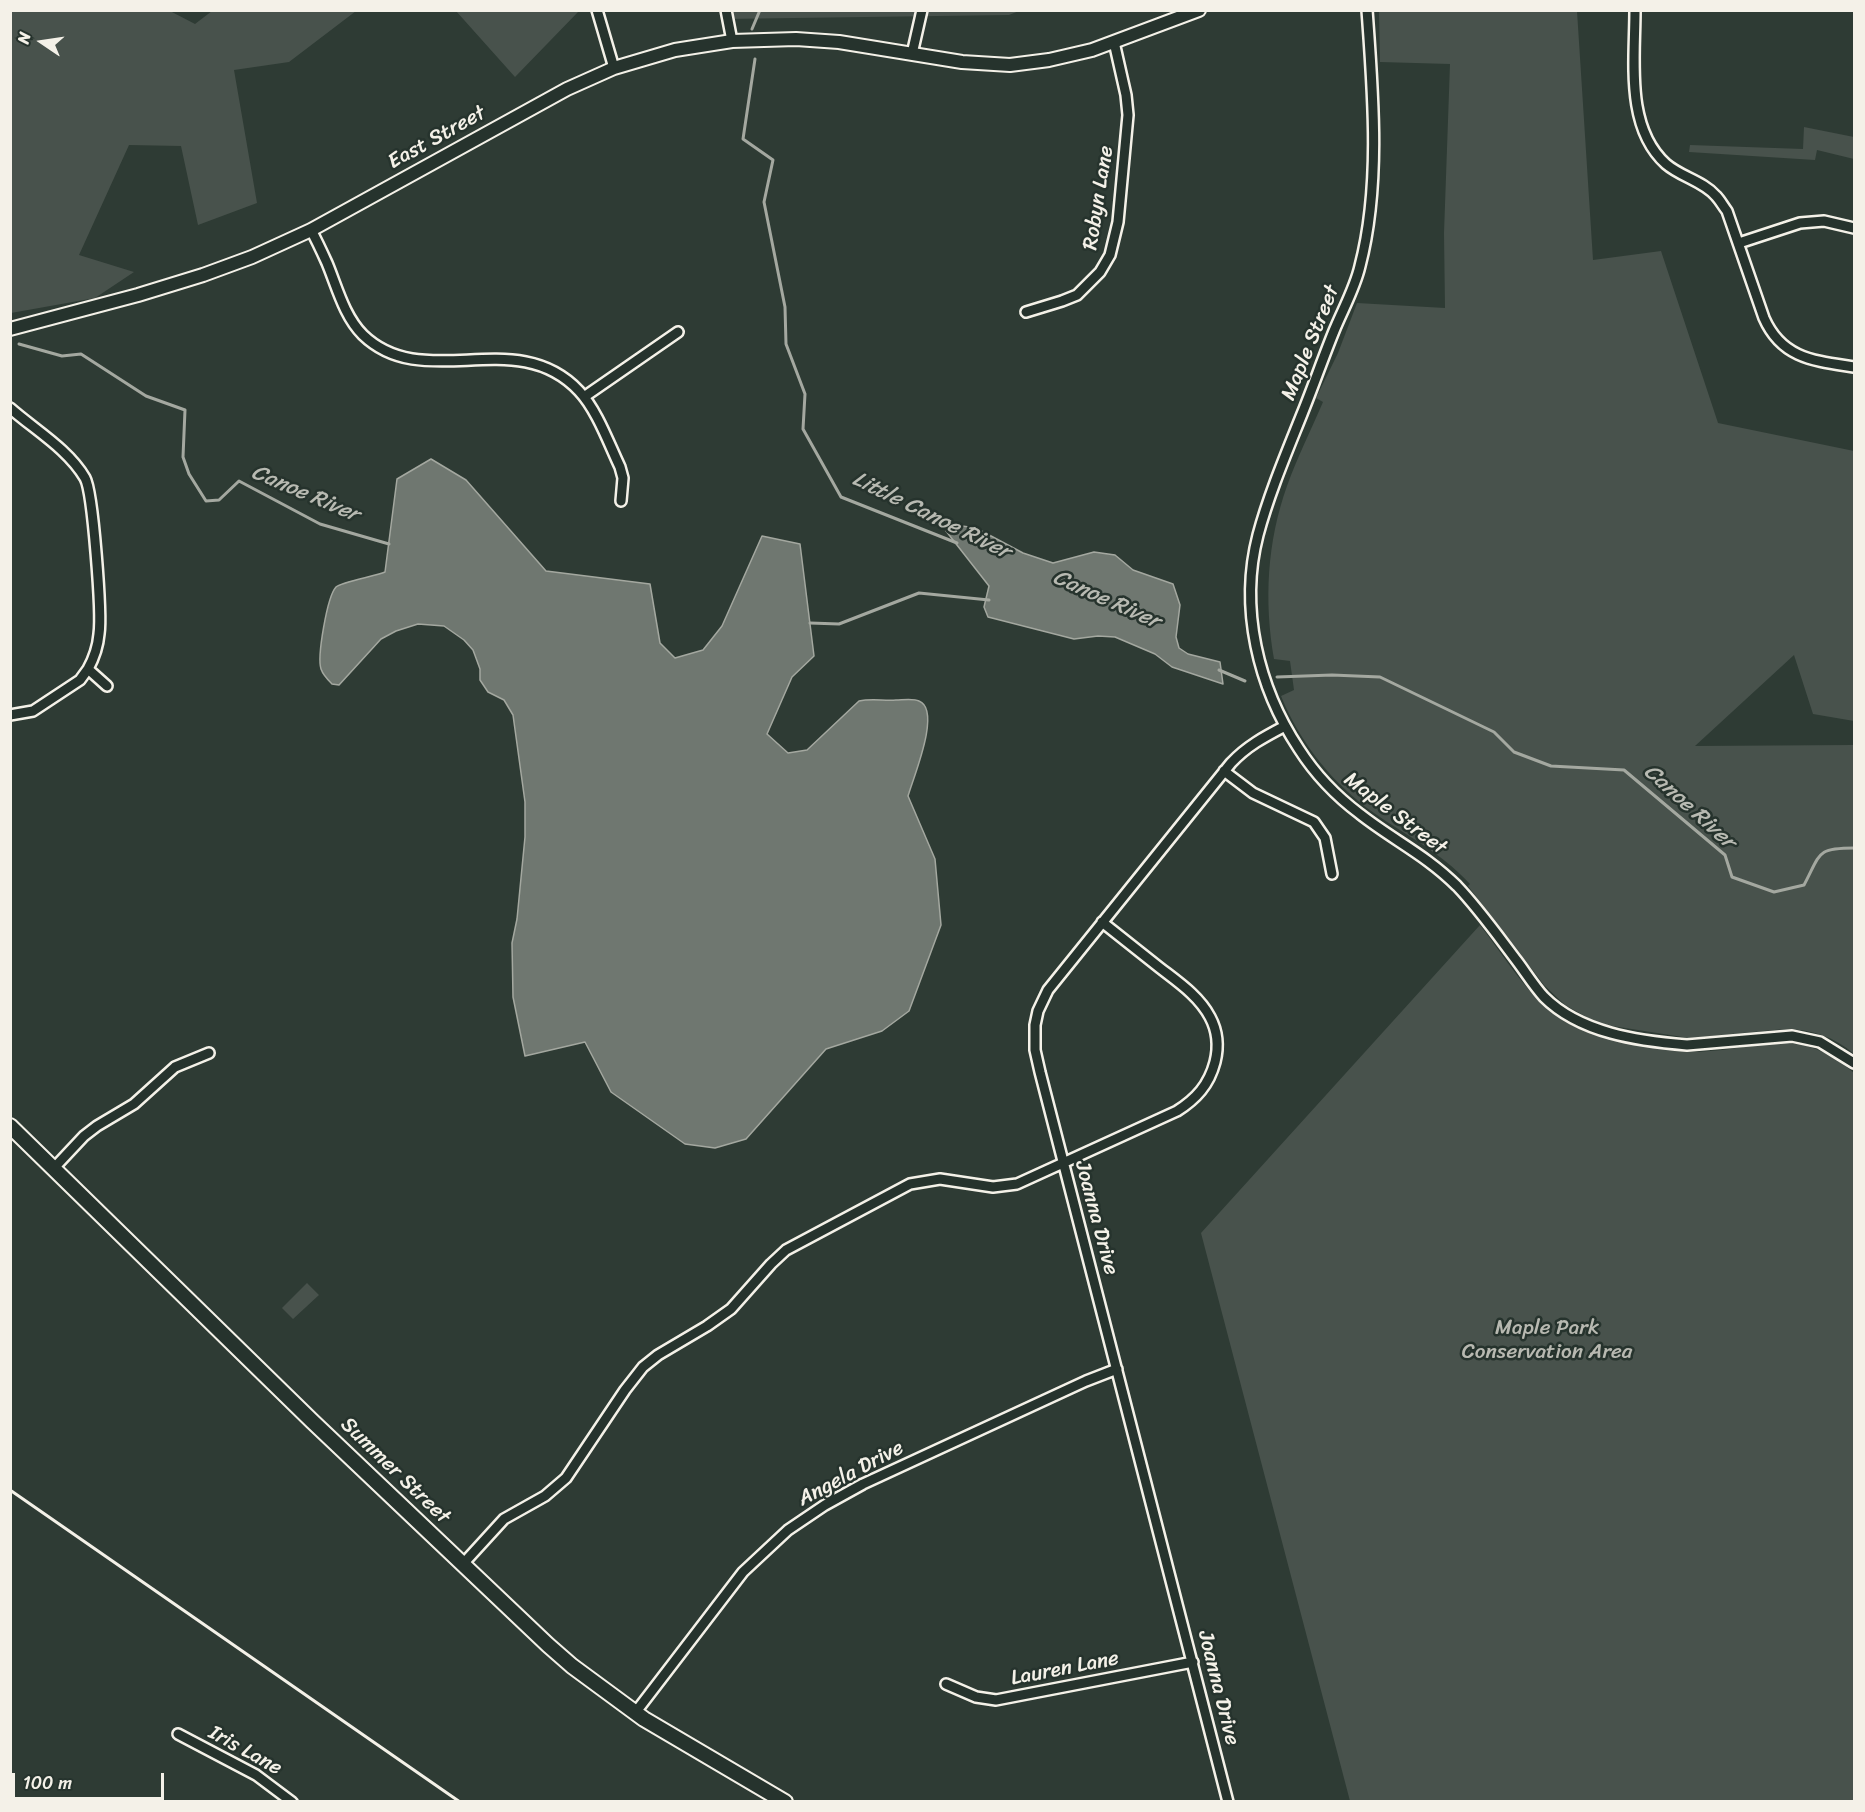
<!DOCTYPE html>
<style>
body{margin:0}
#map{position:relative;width:1865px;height:1812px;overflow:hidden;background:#2e3b34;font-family:Sriracha,sans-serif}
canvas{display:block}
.frame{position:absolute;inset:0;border:12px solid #f4f1e8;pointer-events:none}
.north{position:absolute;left:12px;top:12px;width:60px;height:60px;-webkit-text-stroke:4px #26332d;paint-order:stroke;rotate:283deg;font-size:16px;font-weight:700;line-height:24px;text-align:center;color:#f4f1e8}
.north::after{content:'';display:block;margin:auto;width:21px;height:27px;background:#f4f1e8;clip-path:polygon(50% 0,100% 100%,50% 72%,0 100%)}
.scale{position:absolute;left:12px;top:1773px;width:152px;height:27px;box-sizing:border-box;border:3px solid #f4f1e8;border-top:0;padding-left:8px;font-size:18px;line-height:21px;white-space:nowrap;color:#f4f1e8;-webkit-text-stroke:4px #26332d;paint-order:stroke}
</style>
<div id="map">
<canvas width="1865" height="1812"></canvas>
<div class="frame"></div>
<div class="north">N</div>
<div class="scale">100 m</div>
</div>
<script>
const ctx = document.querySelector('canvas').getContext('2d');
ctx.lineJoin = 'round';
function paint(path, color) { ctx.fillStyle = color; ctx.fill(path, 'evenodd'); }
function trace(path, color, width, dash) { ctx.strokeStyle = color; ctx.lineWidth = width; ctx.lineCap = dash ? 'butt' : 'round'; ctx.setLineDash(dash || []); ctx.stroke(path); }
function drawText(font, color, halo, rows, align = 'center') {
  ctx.font = font + ' Sriracha,sans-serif'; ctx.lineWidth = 5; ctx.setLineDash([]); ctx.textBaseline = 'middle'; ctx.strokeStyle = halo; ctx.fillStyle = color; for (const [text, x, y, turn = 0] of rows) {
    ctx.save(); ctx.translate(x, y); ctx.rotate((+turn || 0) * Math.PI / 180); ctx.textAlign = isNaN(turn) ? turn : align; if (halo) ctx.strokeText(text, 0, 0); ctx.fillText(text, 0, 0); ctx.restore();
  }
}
const green = new Path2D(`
 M11 10 170 11 195 24 212 11H356L289 62 234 70 257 203 198 225 181 146 129 145 79 255 134 272 95 298 11 313Z
 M456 11H579L515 77Z
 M720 11H1019L1009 15 723 19Z
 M1379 11H1577L1593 260 1661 251 1718 423 1854 451V721L1813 714 1794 655 1695 746 1854 745V1054C1835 1037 1811 1029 1785 1029L1689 1038 1606 1025 1588 1018 1565 1005 1544 985 1468 886 1470 884C1439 851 1410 838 1374 813 1333 784 1300 743 1281 696L1294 690 1290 661 1274 659C1264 601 1267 542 1287 486 1297 458 1311 430 1323 402L1316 398 1338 353 1357 303 1445 308 1444 233 1450 64 1380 62Z
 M1804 127 1854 137V159L1817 150 1815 160 1689 152 1690 145 1803 149Z
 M1480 925C1504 956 1529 998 1561 1019 1589 1037 1621 1040 1653 1046 1668 1048 1683 1052 1698 1052 1764 1049 1798 1025 1854 1073V1801H1350L1201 1233Z
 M307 1283 319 1295 293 1319 282 1308Z`);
const water = new Path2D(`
 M431 459 466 480 546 571 650 584 660 643 675 658 703 650 722 626 762 536 800 544 814 656 792 677 767 734 788 753 807 750 859 701C872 698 883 701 896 700 902 700 913 698 919 701 942 710 913 778 908 796L935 859 941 925 909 1011 882 1031 826 1049 746 1139 715 1148 685 1144 611 1092 585 1042 525 1056 513 997 512 943 517 919 525 837V802L513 715 504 700 488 692 480 680V669L473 650 464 640 444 626 418 624 396 631 381 639 339 685 332 684C328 680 323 675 321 669 317 657 327 597 336 587 341 582 376 576 385 572L397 479Z
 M955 525 976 528 1023 553 1053 563 1094 552 1115 555 1133 570 1173 584 1180 605 1176 637 1179 648 1188 654 1220 662 1223 684 1172 667 1155 654 1115 637 1098 636 1074 639 988 617 984 607 989 586 946 531Z`);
const stream = new Path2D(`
 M752 29 760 10
 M755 59 743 139 773 160 764 202 785 307 786 344 805 394 803 429 841 497 957 543
 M19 344 62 356 81 354 146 396 185 410 183 457 189 474 206 501 219 500 239 481 320 524 389 544
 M810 623 839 624 919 593 989 600
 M1219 670 1245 681
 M1277 677 1332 675 1380 677 1494 732 1514 752 1551 766 1624 770 1725 855 1732 877 1774 892 1804 885C1821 853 1816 848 1854 848`);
const minor = new Path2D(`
 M597 10 614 68
 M726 10 732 41
 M1367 10C1373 92 1381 186 1360 266 1355 288 1343 309 1334 331 1323 358 1313 387 1302 414 1286 454 1269 494 1258 535 1239 608 1258 687 1299 749 1315 774 1336 796 1360 814 1393 840 1426 855 1457 886 1479 909 1498 936 1517 961 1526 973 1534 986 1544 997 1580 1033 1638 1041 1687 1045L1792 1036 1820 1042 1854 1063
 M1635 10C1635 60 1625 127 1666 164 1681 177 1703 181 1716 196 1720 200 1723 206 1727 211L1764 318C1782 359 1815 361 1854 367
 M912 54 922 10
 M311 230C317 241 322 252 327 263 337 287 344 316 363 335 424 394 516 324 579 391 597 410 609 444 620 467L623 478 621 501
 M1739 243 1800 223 1824 221 1854 228
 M1026 312 1062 301 1077 295 1100 272 1110 255 1118 222 1128 115 1126 95 1114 42
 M584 397 678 332
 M10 408C35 430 68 449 85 478 93 492 102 614 99 634 98 646 94 658 88 669L107 686
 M10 715 33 711 80 680 88 669
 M1224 771 1253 793 1314 822 1325 838 1332 874
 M54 1168 84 1136 97 1126 134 1104 175 1067 209 1053
 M462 1565 504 1519 545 1496 566 1478 625 1390 643 1367 658 1355 707 1326 731 1309 771 1264 786 1250 910 1184 940 1179 993 1187 1017 1184 1177 1111C1196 1099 1209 1085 1215 1062 1219 1046 1217 1030 1210 1017 1199 996 1178 982 1160 968 1141 953 1122 938 1102 922
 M946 1684 976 1697 996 1700 1193 1662
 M635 1713 743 1572 788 1530 825 1505 863 1484 1086 1381 1117 1369
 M178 1734 256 1775 292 1802
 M1228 1802 1040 1072 1035 1050V1025L1038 1011 1048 990 1231 763C1247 746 1264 737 1285 726`);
const tertiary = new Path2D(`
 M10 329 138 295 203 275 252 257 311 230 567 89 614 68 675 50 732 41 796 39 839 42 962 62 1010 65 1049 60 1092 50 1199 10`);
const secondary = new Path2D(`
 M10 1126 312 1421 548 1645 572 1666 644 1719 785 1802`);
const rail = new Path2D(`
 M10 1490 460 1802`);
const streetNames = [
 ["East Street",437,138,-29],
 ["Robyn Lane",1099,198,-81],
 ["Maple Street",1311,343,-68],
 ["Maple Street",1395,814,37],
 ["Joanna Drive",1096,1218,75],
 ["Summer Street",395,1471,44],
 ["Angela Drive",851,1474,-28],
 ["Lauren Lane",1065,1669,-11],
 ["Joanna Drive",1218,1688,76],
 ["Iris Lane",245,1751,29]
];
const parkNames = [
 ["Maple Park",1547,1329],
 ["Conservation Area",1547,1353]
];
const waterNames = [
 ["Canoe River",305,494,23],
 ["Little Canoe River",931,516,26],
 ["Canoe River",1106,600,24],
 ["Canoe River",1689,807,42]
];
paint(green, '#48524c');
paint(water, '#6f7770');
trace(water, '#a4a8a0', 1.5);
trace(stream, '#a4a8a0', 3);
trace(minor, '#f4f1e8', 14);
trace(tertiary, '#f4f1e8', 16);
trace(secondary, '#f4f1e8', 18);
trace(minor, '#26332d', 9);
trace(tertiary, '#26332d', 12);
trace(secondary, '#26332d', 14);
trace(rail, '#f4f1e8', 3);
drawText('21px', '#f4f1e8', '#26332d', streetNames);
drawText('21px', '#b8b9b1', '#26332d', parkNames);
drawText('italic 22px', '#b8bab2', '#26332d', waterNames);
</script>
